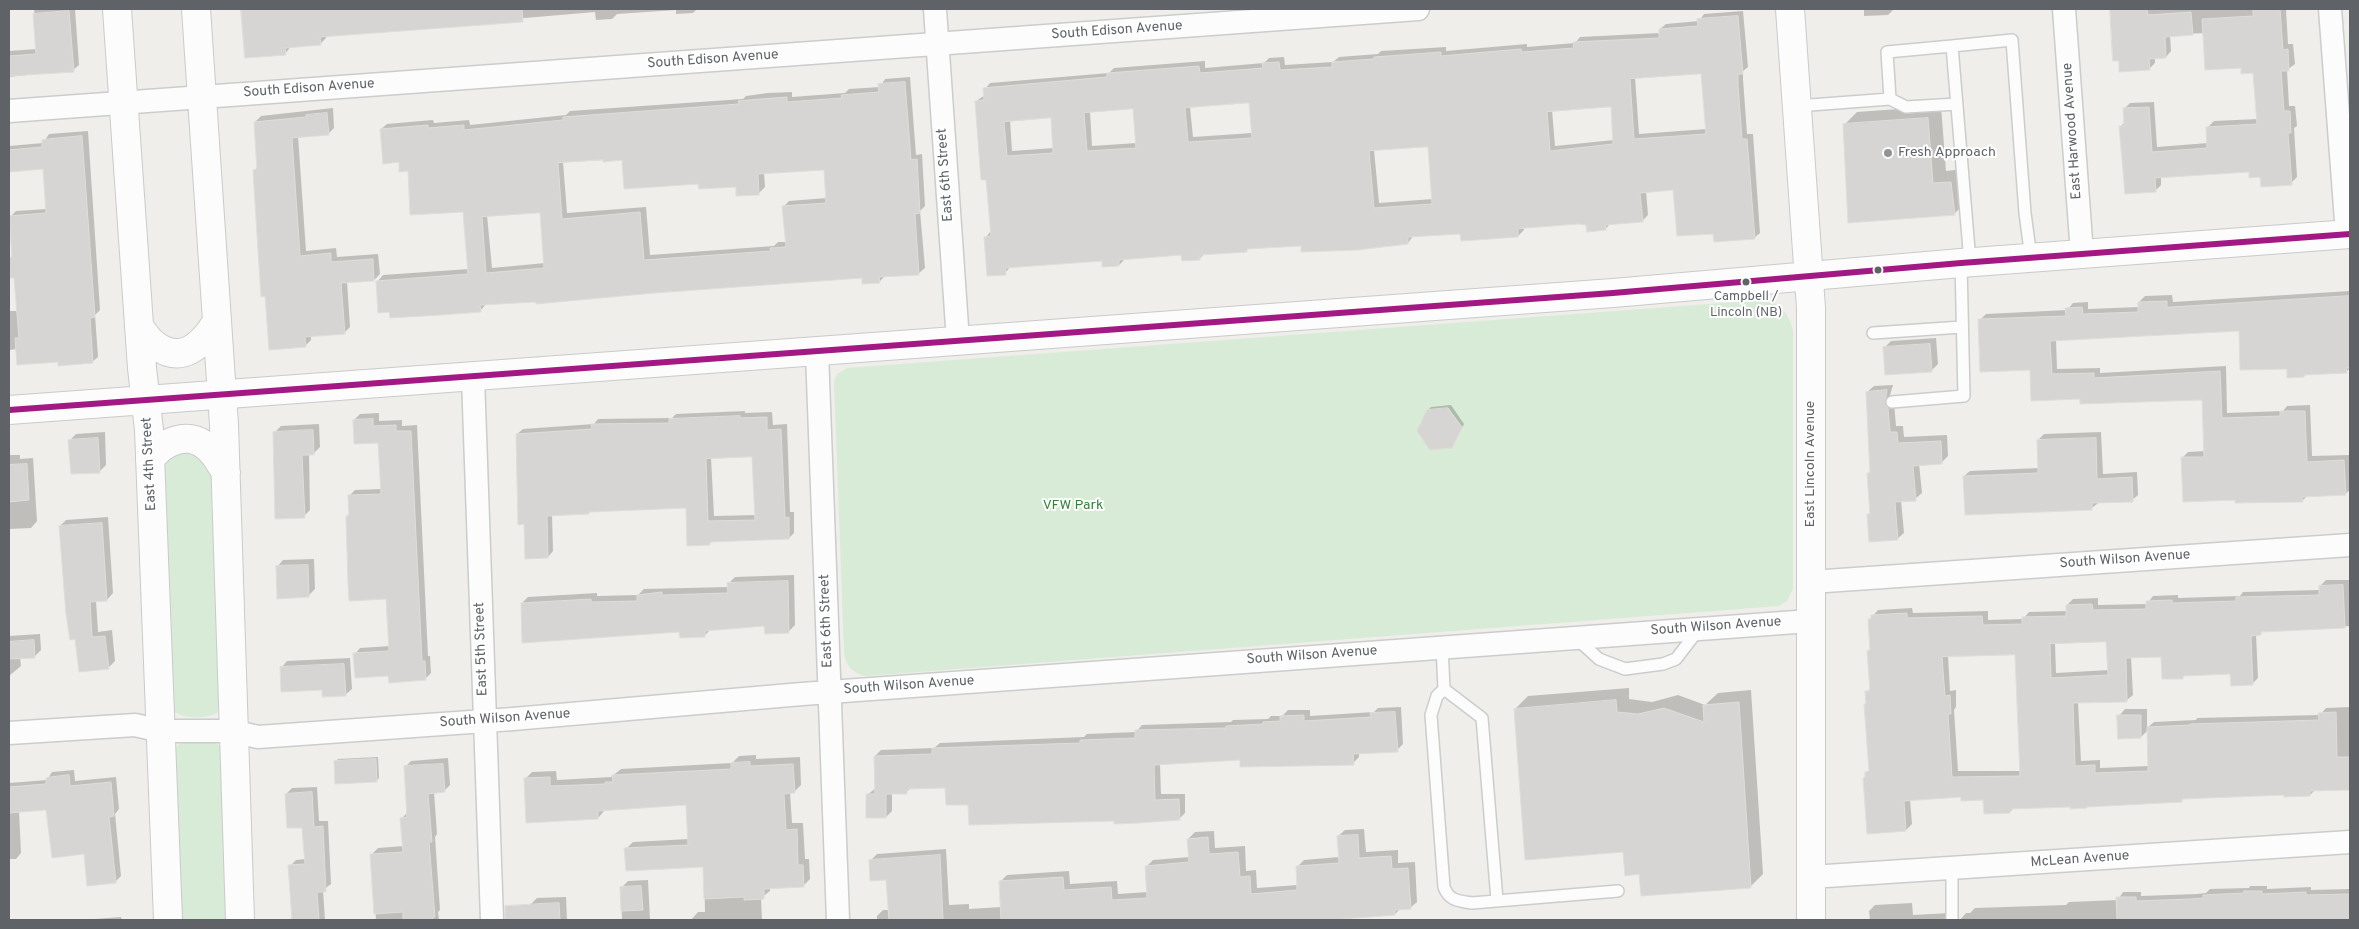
<!DOCTYPE html>
<style>
body{margin:0}
#map{position:relative;width:2359px;height:929px;overflow:hidden;background:#efeeea;font-family:Overpass,sans-serif}
canvas{display:block}
.frame{position:absolute;inset:0;border:10px solid #5f6368;pointer-events:none}
</style>
<div id="map">
<canvas width="2359" height="929"></canvas>
<div class="frame"></div>
</div>
<script>
const ctx = document.querySelector('canvas').getContext('2d');
ctx.lineJoin = 'round';
function paint(path, color) { ctx.fillStyle = color; ctx.fill(path, 'evenodd'); }
function trace(path, color, width, dash) { ctx.strokeStyle = color; ctx.lineWidth = width; ctx.lineCap = dash ? 'butt' : 'round'; ctx.setLineDash(dash || []); ctx.stroke(path); }
function drawText(font, color, halo, rows, align = 'center') {
  ctx.font = font + ' Overpass,sans-serif'; ctx.lineWidth = 4; ctx.setLineDash([]); ctx.textBaseline = 'middle'; ctx.strokeStyle = halo; ctx.fillStyle = color; for (const [text, x, y, turn = 0] of rows) {
    ctx.save(); ctx.translate(x, y); ctx.rotate((+turn || 0) * Math.PI / 180); ctx.textAlign = isNaN(turn) ? turn : align; if (halo) ctx.strokeText(text, 0, 0); ctx.fillText(text, 0, 0); ctx.restore();
  }
}
const green = new Path2D(`
 M1763 300C1780 302 1789 314 1793 330V589L1787 601 1779 606 866 676C852 673 845 665 844 651L834 381 837 374 847 368Z
 M183 448 211 462 220 706 217 713C206 719 183 719 173 711L162 468 168 453Z
 M184 742H212L219 745 223 752 229 920H179L173 752 178 745Z`);
const shadow = new Path2D(`
 M34 9H75L79 65 73 70 9 77V51L37 49Z
 M242 9H697L693 13 676 14V10L617 14 612 19 596 20 595 12 326 35V38L320 44 291 46 285 54 246 57Z
 M1864 9H1894L1888 15 1864 16Z
 M2111 9H2286L2288 44H2293L2295 64 2287 70 2289 106H2295L2297 126 2294 128 2297 177 2291 183 2261 176 2250 170 2161 177V185L2155 191 2121 126 2125 122 2124 109 2130 103 2154 102 2157 147 2208 143V127L2214 121 2258 119 2255 72 2242 66 2204 33 2170 35 2171 51 2166 57 2155 58V63L2149 69 2114 60Z
 M1743 11 1748 67 1743 71V79L1747 134H1753L1760 233 1754 238 1714 232 1674 189 1646 191 1648 215 1642 221 1611 223 1605 229 1578 223 1523 227 1524 230 1518 236 1461 232 1413 236 1408 243 1302 244 1205 253 1199 259 1183 254 1125 259 1119 265 1103 260 1010 267 1005 273 986 237 991 231 988 178 976 101 985 95V89L990 83 1109 73 1114 68 1205 61V68L1264 63 1269 58 1284 57 1285 65 1333 62 1339 57 1378 54 1381 51 1446 47V51L1527 44V47L1575 43 1580 37 1660 33V29L1666 24 1699 21 1704 14ZM1702 73 1707 129 1639 134 1635 77ZM1250 102 1252 133 1193 137 1190 107ZM1612 106 1614 140 1555 146 1552 110ZM1134 108 1137 143 1092 146 1090 111ZM1052 117 1054 148 1012 151 1010 120ZM1429 145 1433 199 1379 203 1374 150Z
 M910 77 916 155 922 154 925 206 920 211 925 268 919 273 885 276 879 282 863 277 486 304 480 311 378 281 383 275 469 269 464 210 400 161 381 129 387 124 433 120 434 123 469 120 470 125 566 115 570 111 743 99 746 96 768 93 792 92V97L845 93 849 89 880 87 885 79ZM623 159 700 182 737 185 759 193 765 187 764 173 825 168 827 198 789 201 783 207 786 242H778L774 246 650 255 646 207 567 213 563 162ZM541 212 545 263 492 268 487 215Z
 M1941 106 1946 171 1964 169 1967 201 1954 214 1844 125 1857 112Z
 M333 108 334 128 328 134 298 136 306 251 336 248 337 257 378 254 380 274 374 280 347 281 350 327 344 333 311 336V340L305 346 254 171 258 166 255 122 261 116Z
 M88 131 100 310 95 315 98 357 92 362 59 360 17 349 9 350V311H18L15 276 10 258 13 255 10 217 16 211 47 209 44 168 9 171V146L43 143 49 134Z
 M2350 291V368L2346 372 2306 374 2304 376 2288 367 2240 330 2056 339 2057 369 2100 368V373L2226 366 2227 413 2283 411 2287 406 2310 405 2312 456 2350 455V490L2345 494 2308 495 2302 501 2237 499 2182 458 2188 452 2205 451 2203 399 2081 398 2031 369 1980 320 1986 314 2067 310 2073 303 2088 302V309L2139 307V302L2145 296 2172 295 2173 302Z
 M1936 338 1938 364 1931 371 1884 348 1891 341Z
 M1893 385 1890 395 1894 402 1896 426H1903L1904 437 1947 435 1948 456 1942 462 1919 464 1922 493 1915 499 1901 500 1904 533 1897 539 1868 515 1871 512 1869 473 1872 471 1867 392 1874 386Z
 M1451 405 1464 424 1452 447 1428 410 1431 407Z
 M745 411V413L772 412 773 425 787 424 790 512H794V533L789 538 713 541 709 544 687 507 552 514 553 551 548 557 525 523 517 434 523 429 594 424 598 419 672 418 676 414ZM754 456 756 515 714 516 711 457Z
 M379 413V421L402 420V426L417 425 428 656H430L431 673 425 679 390 675 355 654 360 648 390 646 387 597 347 516 350 513 349 496 355 490 382 489 379 441 354 420 360 414Z
 M319 424 320 447 314 453 309 454 310 510 304 516 274 433 281 426Z
 M105 432 106 465 100 471 70 440 76 434Z
 M2101 432 2103 474 2137 472 2138 495 2132 500 2098 503 2092 508 1964 476 1970 471 2039 468 2038 440 2044 434Z
 M9 455H20V459L33 458 37 521 31 528 9 529Z
 M108 517 113 593 107 600 96 601 98 632 112 630 115 661 108 668 80 670 60 526 66 520Z
 M314 559 315 589 308 596 277 567 283 560Z
 M794 575 795 625 788 632 766 624 711 629 704 636 522 603 528 597 597 593V596L638 595 644 589 728 587V584L735 577Z
 M2326 580H2349L2350 626 2263 631 2256 634 2258 678 2252 684 2231 673 2185 675 2182 677 2162 656 2131 657 2133 695 2127 700 2078 702 2081 761 2100 760V768L2149 766 2148 730 2141 737 2119 716 2125 709H2147V728L2154 722 2196 720 2197 718 2320 715 2326 708 2350 707V788L2315 790 2310 795 2285 794 2184 798 2181 801 2014 807 2010 812 1984 798 1962 796 1910 799 1912 824 1906 830 1868 832 1864 778 1870 769 1867 692 1871 688 1868 651 1871 649 1869 620 1878 610 1912 608 1913 613 1988 611V620L2023 619 2029 612 2067 611V605L2073 599 2098 598V605L2147 604 2153 596 2178 595V598L2240 596 2243 592 2320 590V586ZM2108 641 2109 670 2056 673 2055 643ZM2016 654 2021 771H1958L1954 710 1956 707V690L1950 691 1948 656Z
 M40 634 41 650 35 656 20 657 21 666 9 676V636Z
 M350 658 352 689 345 695 323 689 281 668 287 661Z
 M1629 688V699L1652 702 1678 695 1705 705 1718 693 1751 690 1763 874 1750 887 1640 873 1515 709 1528 696Z
 M1401 707 1403 744 1397 750 1359 752V757L1353 763 1241 758 1160 764 1161 794H1185V813L1179 819 1115 820 969 803 946 787 911 788 906 792 892 793V811L886 817 867 795 876 788 875 756 881 750 934 748 940 743 1084 737 1087 734 1136 732 1142 725 1231 722 1233 720 1268 719 1271 716H1282L1288 710H1310V716L1374 712 1378 708Z
 M756 755V759L800 757 801 785 794 792H790L792 823H803L805 859H809L810 879 803 886 770 888V891L761 898 762 920H691L698 912H705L704 866 626 849 633 842 689 839 688 803 605 810 598 818 525 779 532 772 556 771 557 780 611 777 621 769 732 763 739 756Z
 M378 757 379 778 376 781 335 762 338 759Z
 M448 758 450 785 444 791 434 792 437 834 435 837 440 910 438 912 439 920H376L372 854 378 848 404 846 402 818 408 812 405 767 411 761Z
 M74 770 75 781 116 777 119 809 115 814 121 876 115 882 48 809 19 811 21 853 16 859H9V783L47 780 52 772Z
 M317 787 319 821H328L331 884 323 890 325 920H290L293 916 290 866 296 860 306 859 303 826 286 794 292 788Z
 M1364 829 1366 852 1398 850V863L1415 862 1417 902 1410 908 1400 909 1395 914 1310 920H877V916L883 910H889L887 879 871 860 877 854 946 849 949 905 969 904V909L1002 907 1000 882 1007 875 1069 871 1070 884 1117 881 1118 894 1148 892 1147 866 1153 860 1190 857 1188 839 1195 832 1214 831 1215 848 1245 846 1246 871 1256 870 1257 888 1298 885 1297 867 1304 860 1339 857 1338 836 1345 830Z
 M648 880 650 920H622L621 888 628 881Z
 M2250 886H2267V889L2311 887V890L2350 889V920H1960L1966 913H1970L1975 908 2066 905 2069 902 2118 900 2123 892H2141V896L2197 894 2206 893 2210 889 2249 888Z
 M566 897 567 920H531L530 905 537 898Z
 M1912 903 1913 915 1950 913 1955 920H1870L1869 911 1875 905Z
 M121 917 122 920H94L95 919Z`);
const building = new Path2D(`
 M241 9H522L523 22 320 37 321 45 285 48 286 55 245 58Z
 M2110 9H2147L2148 15 2191 12 2193 35 2165 37 2166 58 2149 59 2150 70 2119 72V61H2113Z
 M2253 9H2280L2283 50 2288 49 2289 71H2281L2284 111H2290L2291 133H2288L2292 185 2261 187 2260 177 2249 178V172L2155 178 2156 192 2125 194 2119 126H2124L2123 108 2149 107 2152 152 2207 148 2206 127 2257 124 2253 73 2241 74V68L2205 70 2202 19 2253 16Z
 M69 11 74 72 9 76V56L36 54 33 14Z
 M1738 16 1743 74H1738V85L1742 139H1747L1755 239 1714 242 1713 234 1677 236 1673 190 1640 193 1643 222 1605 225 1606 230 1587 232 1586 225 1578 224 1526 228 1518 229V237L1461 241 1460 234 1408 237V244L1357 250 1301 252V246L1247 249V252L1200 255V260L1182 261 1181 255 1119 260V266L1102 267V261L1005 268 1006 275 987 276 984 237 991 236 986 180H981L975 101 984 100 983 88 1107 77V73L1199 66 1200 73 1263 68 1262 63 1279 62 1280 70 1332 67V62L1374 59V57L1441 52V56L1521 49 1522 52 1574 48 1573 42 1659 38V29L1698 26 1697 19ZM1701 74 1706 134 1634 139 1630 79ZM1249 103 1252 138 1188 142 1185 108ZM1611 107 1613 144 1550 151 1547 112ZM1133 109 1136 148 1087 151 1084 113ZM1051 118 1053 153 1007 156 1004 122ZM1428 147 1432 204 1374 208 1369 151Z
 M905 82 911 160 917 159 920 213 915 214 919 275 879 277 880 283 862 284V278L654 293 536 304V302L480 305 481 312 440 315 390 318 389 312 378 313 376 281 468 274 463 212 410 215 408 171 399 172V162L383 164 380 129 428 125V128L464 125V130L563 120V117L739 104 738 101 761 99 787 97V102L842 98 841 95 879 92 878 84ZM603 160V162L622 160 624 189 698 184 699 189 736 187V196L759 195 758 174 824 170 826 203 782 206 786 247 770 248 771 251 644 260 640 212 562 219 558 163ZM540 213 544 268 486 273 482 217Z
 M327 113 329 135 292 138 300 256 331 253V262L373 259 374 281 341 283 345 334 305 337 306 347 269 350 265 296 261 297 258 250 253 170H257L254 122 306 117V115Z
 M1928 118 1933 183 1951 182 1955 215 1848 223 1843 124Z
 M82 136 95 317 90 318 93 363 58 366V362L17 365 15 338H19L14 278H10L9 258 12 257 9 216 46 213 43 169 9 172V150L42 147V140Z
 M2350 296V368H2346L2347 373 2304 375V377L2287 378V369L2240 370 2239 331 2050 341 2052 374 2094 373V378L2220 371 2222 418 2280 416V411H2305L2307 462 2344 460 2346 495 2302 497 2303 502 2235 503V500L2183 502 2181 457H2204L2202 400 2080 404V399L2031 401 2030 370 1980 372 1978 319 2066 316 2065 308 2082 307 2083 314 2138 312V302L2167 301V307Z
 M1930 344 1932 372 1885 375 1883 347Z
 M1887 390 1885 402 1888 408 1890 432H1897L1898 443 1941 441 1942 464 1913 466 1916 501 1895 502 1898 540 1869 542 1867 514H1870L1867 473H1870L1866 392Z
 M1448 408 1462 427 1452 448 1430 450 1417 431 1427 410Z
 M740 416V418L767 417V430L781 429 785 518 789 517V539L710 542V545L687 546 686 508 589 512V514L547 516 548 558 525 559 524 524 518 525 516 434 592 429 591 424 669 423V419ZM752 457 755 520 708 521 706 459Z
 M373 419V426L396 425V431H411L422 661H425L426 680 389 683 388 676 355 678 353 653 389 651 386 599 349 601 348 584 346 516H349L348 495 381 494 378 443 354 444 353 420Z
 M313 430 314 455H302L305 518 275 519 273 432Z
 M98 438 100 473 71 474 68 440Z
 M2096 438 2097 479 2132 477 2133 502 2092 503V510L1965 515 1963 476 2038 473 2037 440Z
 M27 464 29 500 9 502V465Z
 M102 523 107 601 90 602 92 637 105 636 109 669 79 672 75 639 70 640 66 614 59 526Z
 M308 565 309 597 277 599 276 566Z
 M788 581 789 633 765 634 764 626 705 631V637L680 638 679 632 522 643 521 603 591 599V602L637 601V595L662 592V595L728 593 727 583Z
 M2343 585 2345 628 2261 632V635L2251 636 2253 685 2231 686 2230 674 2183 676V679H2162L2161 657 2126 658 2127 702 2073 703 2075 766 2095 765V773L2148 771 2147 727 2190 725V724L2319 720 2318 713 2336 712 2337 757H2350V790L2310 791V796L2284 797V795L2182 799V802L2087 807V808L2070 809V807L2010 809V813L1984 814 1983 800 1961 801V797L1904 801 1906 831 1867 834 1863 778H1865V772L1869 771 1864 704H1866L1865 691H1870L1867 651 1870 650 1868 619H1871V615L1907 613V618L1982 616 1983 625 2022 624V617L2066 616V605L2092 604 2093 610 2146 609V601L2172 600V603L2236 601V597L2319 595V586ZM2106 642 2108 675 2051 678 2050 644ZM2015 655 2020 776 1952 777 1948 714H1951L1950 695 1945 696 1942 657Z
 M34 640 35 658 9 659V642Z
 M344 664 346 696 322 697V690L281 692 280 667Z
 M1616 700 1617 712 1638 714 1664 708 1704 722 1703 705 1739 702 1751 888 1641 896 1639 874 1625 876 1623 852 1525 860 1514 709Z
 M1395 712 1398 752 1353 754 1354 765 1240 767V760L1154 765 1155 800 1179 799 1180 820 1138 823 1114 824V821L969 825 968 805H946L945 788 907 789V794H886V818H866V794H875L874 756 932 754V748L1080 743V740L1135 738V730L1226 728V726L1263 724V722L1280 721V716L1304 715V721L1371 717 1370 713Z
 M2117 715H2141V738L2118 739Z
 M376 759 377 782 335 784 334 761Z
 M750 762V766L793 764 795 793 784 794 786 830 797 829 798 865H803L804 887 764 889V899L744 900V897L704 899 703 867 626 871 624 848 688 845 686 805 598 811V819L526 823 524 778 550 777V786L605 784V782H613L612 775 731 769V763Z
 M443 764 445 792 428 794 432 842H429L435 917H433V920H403V912L374 914 370 854 403 852 400 818 407 817 404 766Z
 M69 775 70 786 111 782 114 816 109 817 116 883 87 886 84 854 52 858 46 810 9 813V787L46 784V778Z
 M312 792 314 827 323 826 326 892H317L319 920H292L288 865 305 864 302 828H287L285 794Z
 M1358 835 1359 858 1391 856 1392 869 1408 868 1411 909 1395 910V915L1331 920H1001L999 881 1063 877 1064 890 1111 887 1112 900 1147 898 1145 866 1189 862 1187 839 1208 837 1209 854 1238 852 1240 877 1250 876 1251 894 1297 890 1296 866 1339 863 1337 836Z
 M940 855 943 920H889L886 880 870 881 869 860Z
 M641 886 643 910 621 911 620 887Z
 M2244 891H2262V894L2306 892V895L2350 894V920H2117L2116 897H2136V901L2190 899 2203 898V895L2244 893Z
 M559 903 560 920H505V906Z`);
const lane = new Path2D(`
 M1890 99 1887 52 1952 46
 M1797 106 1890 99 1906 107 1957 104
 M1970 262 1952 46 2012 40 2025 213 2031 258
 M1873 333 1962 327
 M1892 402 1964 396 1961 263
 M1576 638 1599 659 1625 669 1663 664 1676 659 1699 629
 M1442 646 1444 689 1482 718 1497 900
 M1444 689 1437 696 1431 715 1444 887C1449 901 1459 901 1472 903L1618 891
 M1952 869V920`);
const street = new Path2D(`
 M935 9 958 341
 M2064 9 2082 254
 M2330 9 2347 234
 M9 111 1418 9
 M817 352 838 920
 M473 377 492 920
 M1811 582 2350 545
 M9 733 135 725 161 731H232L258 737 513 719 802 694 1810 621
 M1811 877 2350 842`);
const secondary = new Path2D(`
 M117 9 142 368 149 430 168 920
 M196 9 224 425 240 920
 M1790 9 1811 308V920
 M139 327C144 333 149 341 155 345 182 365 202 345 216 323
 M9 410 1613 293 1961 263 2350 234
 M150 460C162 442 188 430 207 447 215 453 220 464 226 472`);
const bus1 = new Path2D(`
 M9 410 1613 293 1961 263 2350 234`);
const markers = [
 [1888,153,5,"#919496"],
 [1878,270,4.5,"#5f6368"],
 [1746,282,4.5,"#5f6368"]
];
const busNames = [
 ["Campbell /",1746,297],
 ["Lincoln (NB)",1746,313]
];
const streetNames = [
 ["South Edison Avenue",1117,31,-4],
 ["South Edison Avenue",713,60,-4],
 ["South Edison Avenue",309,89,-4],
 ["East Harwood Avenue",2073,131,-94],
 ["East 6th Street",946,175,-94],
 ["East 4th Street",150,464,-93],
 ["East Lincoln Avenue",1811,464,-90],
 ["South Wilson Avenue",2125,560,-4],
 ["East 6th Street",827,621,-92],
 ["South Wilson Avenue",1716,627,-4],
 ["East 5th Street",482,649,-92],
 ["South Wilson Avenue",1312,656,-4],
 ["South Wilson Avenue",909,686,-4],
 ["South Wilson Avenue",505,719,-4],
 ["McLean Avenue",2080,860,-4]
];
const poiNames = [
 ["Fresh Approach",1898,153]
];
const parkNames = [
 ["VFW Park",1073,506]
];
paint(green, '#d8ebd6');
paint(shadow, '#0003');
paint(building, '#d6d5d3');
trace(building, '#deddd9', 1);
trace(lane, '#cbcccc', 14);
trace(street, '#cbcccc', 25);
trace(secondary, '#cacacb', 30);
trace(lane, '#fdfcfc', 11);
trace(street, '#fdfcfc', 22);
trace(secondary, '#fdfcfc', 28);
trace(bus1, '#a31984', 6);
for (const [x, y, r, color] of markers) { const dot = new Path2D(); dot.arc(x, y, r, 0, 2 * Math.PI); ctx.fillStyle = color; ctx.fill(dot); trace(dot, '#fff', 2); }
drawText('13px', '#5f6368', '#fff', busNames);
drawText('14px', '#5f6368', '#fff', streetNames);
drawText('14px', '#5f6368', '#fff', poiNames, 'left');
drawText('14px', '#348238', '#fff', parkNames);
</script>
